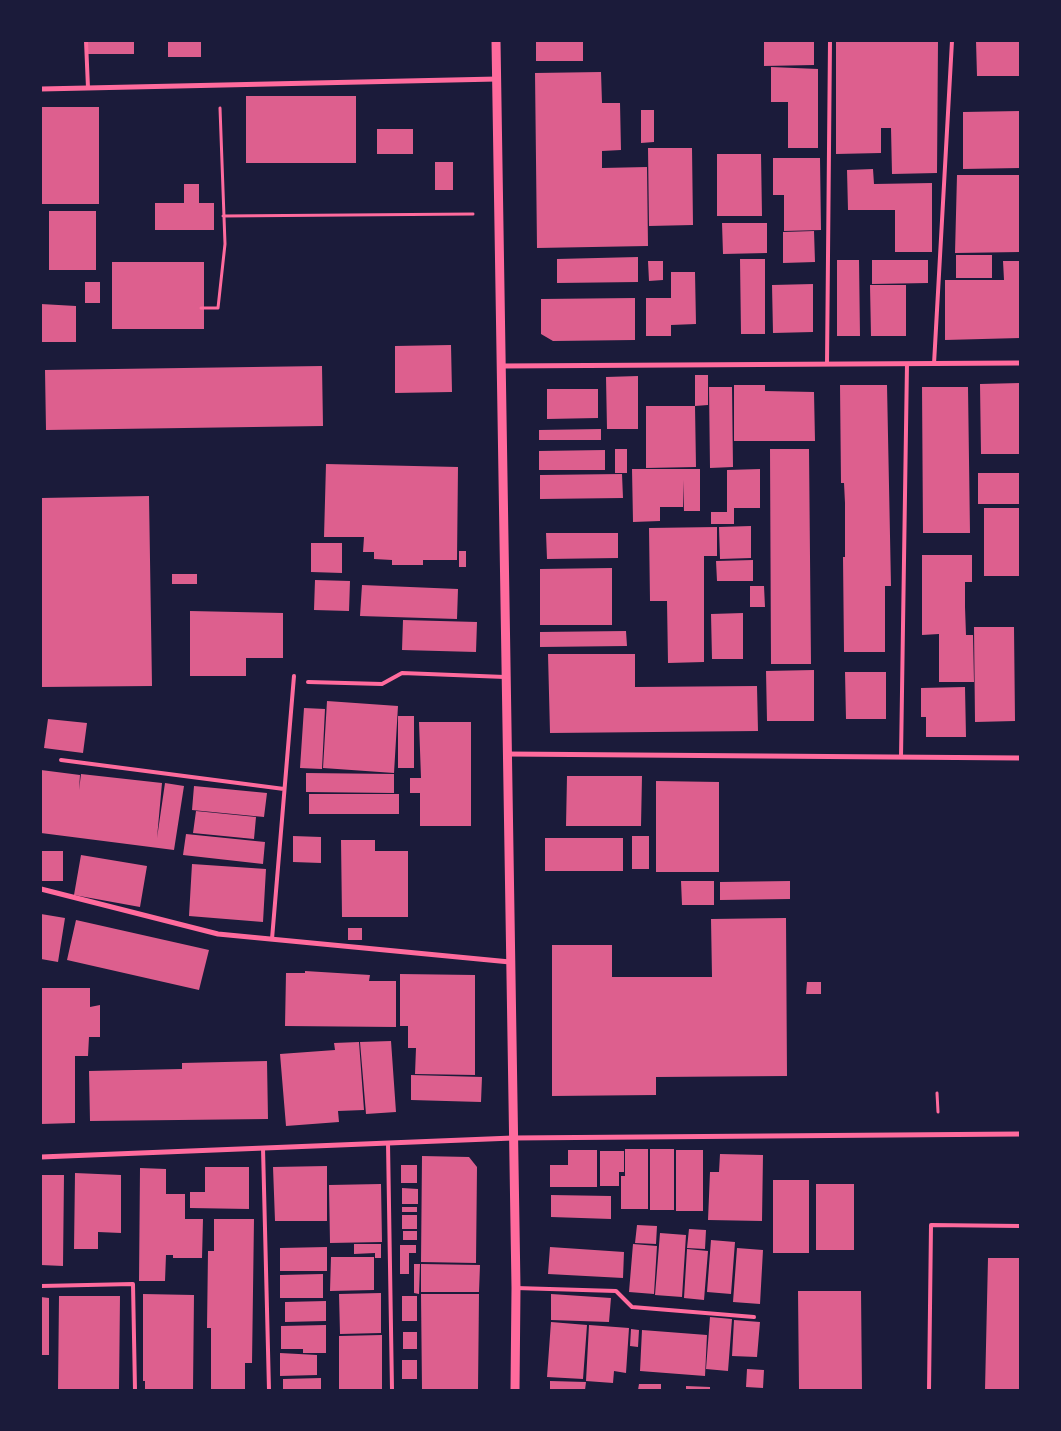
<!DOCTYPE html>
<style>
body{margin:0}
#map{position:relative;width:1061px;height:1431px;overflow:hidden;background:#1b1b3a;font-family:"DM Sans",sans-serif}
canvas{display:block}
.frame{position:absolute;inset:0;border:42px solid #1b1b3a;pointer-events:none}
</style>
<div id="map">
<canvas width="1061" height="1431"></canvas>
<div class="frame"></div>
</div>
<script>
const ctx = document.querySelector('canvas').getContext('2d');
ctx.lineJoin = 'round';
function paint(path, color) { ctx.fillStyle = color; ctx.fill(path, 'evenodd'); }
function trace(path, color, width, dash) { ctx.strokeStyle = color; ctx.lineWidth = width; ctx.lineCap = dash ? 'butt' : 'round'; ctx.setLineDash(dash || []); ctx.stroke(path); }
const building = new Path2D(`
 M87 41H134V54H87Z
 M168 41H201V57H168Z
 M536 41H583V61H536Z
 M764 41H814V65L764 66Z
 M836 41H938L937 173 892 174 891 128H881V153L836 154Z
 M976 41H1020V76H977Z
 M771 67 818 69V148H788V102H771Z
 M601 72 602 103H620L621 150 602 151V168L647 167 648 246 537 248 535 73Z
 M246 96H356V163H246Z
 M41 107H99V204H41Z
 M641 110H654V142L641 143Z
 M1020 111V168L963 169V112Z
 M377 129H413V154H377Z
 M648 148H692L693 225 649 226Z
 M717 154H761L762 216H717Z
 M773 158H820L821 230 784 231V195H773Z
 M435 162H453V190H435Z
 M873 169 874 184 932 183V252H895V210H848L847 170Z
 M957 175H1020V252L955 253Z
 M184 184H199V203H214V230H155V203H184Z
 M49 211H96V270H49Z
 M722 223H767V253L723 254Z
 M814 231 815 262 783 263V232Z
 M956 255H992V278H956Z
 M638 257V282L557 283V259Z
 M740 259H765V334H741Z
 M837 260H859L860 336H837Z
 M872 260H928V283L872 284Z
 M648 261H663V280L649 281Z
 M1003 261H1020V338L945 340V280H1004Z
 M112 262H204V329H112Z
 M671 272H695L696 324 671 325V336H646V298H671Z
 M85 282H100V303H85Z
 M813 284V332L773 333 772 285Z
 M870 285H906V336H871Z
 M635 298V340L553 341 541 334V299Z
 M41 304 76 306V342H41Z
 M451 345 452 392 395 393V346Z
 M322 366 323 426 46 430 45 370Z
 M695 375H708V405L695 406Z
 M638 376V429H607L606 377Z
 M1020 383V454H981L980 384Z
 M734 385H765V391L814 392 815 441H734Z
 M840 385H887L891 586H885V652H844L843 557H845V503L844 483H841Z
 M709 387H732L733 467 710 468Z
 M922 387H968L970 533H923Z
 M547 389H598V418L547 419Z
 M646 406H695L696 467 646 468Z
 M601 429V440H539V430Z
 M615 449H627V473H615Z
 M770 449H809L811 664H771Z
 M605 450V470H539V451Z
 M326 464 458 467 457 560H423V565H392V560L374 559V552H363L364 537H324Z
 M632 469H700V511H684L683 480V507H660V521L633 522Z
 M760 469V508H734V524H711V512H727V470Z
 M978 473H1020V504H978Z
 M622 474 623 498 540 499V475Z
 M149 496 152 686 41 687V498Z
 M984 508H1020V576H984Z
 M751 526V558L720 559 719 527Z
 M717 527V556H704V662L668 663 667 601H650L649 528Z
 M546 533H618V558L547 559Z
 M311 543H342V573L311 572Z
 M459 551H466V567H459Z
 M922 555H972V582H965V607L966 635H973L974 682H939V634L922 635Z
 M753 560V581H717L716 561Z
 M612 568V625H540V569Z
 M172 574H197V584H172Z
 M315 580 350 581 349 611 314 610Z
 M362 585 458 589 457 619 360 616Z
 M750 586H764L765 607H750Z
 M190 611 283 613V658H246V676H190Z
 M743 613V659H712L711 614Z
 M403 620 477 622 476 652 402 650Z
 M974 627H1014L1015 721 975 722Z
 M626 631 627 646 540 647V632Z
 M548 654H635V687L757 686 758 731 550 733Z
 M814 670V721H767L766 671Z
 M845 672H886V719H846Z
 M965 687 966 737H926V717H921V688Z
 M327 701 398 706 394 773 323 768Z
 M304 708 325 709 322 769 300 768Z
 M398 716H414V768H398Z
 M48 719 87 723 83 753 44 748Z
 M419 722H471V826H420V793H410V778H421Z
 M41 770 80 775 79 790 81 774 162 783 157 838 165 783 184 786 174 850 41 833Z
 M306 773 394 774V793L306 792Z
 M567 776H642L641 826H566Z
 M656 781 719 782V872H656Z
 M194 786 267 793 264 817 192 810Z
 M309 794H399V814H309Z
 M196 811 256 817 254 839 193 833Z
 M186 834 265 842 263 864 183 855Z
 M293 836 321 837V863L293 862Z
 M632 836H649V869H632Z
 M545 838H623V871H545Z
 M341 840H375V851H408V917H342Z
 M41 851H63V881H41Z
 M81 855 147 866 140 907 74 895Z
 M192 864 266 869 263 922 189 916Z
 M681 881H714V905H682Z
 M790 881V899L720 900V882Z
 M41 914 65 918 58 962 41 959Z
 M786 918 787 1076 656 1077V1095L552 1096V945H612V977H712L711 919Z
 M76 920 209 950 199 990 67 960Z
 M348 928H362V940H348Z
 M305 971 370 975 369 981H396V1027L285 1026 286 973H305Z
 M400 974 475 975V1075L415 1074 416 1048H408V1026H400Z
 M807 982H821V994H806Z
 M41 988H90V1007L100 1005V1037H89L88 1056H75V1123L41 1124Z
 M391 1041 396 1112 366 1114 360 1042Z
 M359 1042 364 1110 338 1111 339 1122 286 1126 280 1054 335 1050 334 1043Z
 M267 1061 268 1119 90 1121 89 1071 182 1069V1063Z
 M411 1075 482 1077 481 1102 411 1100Z
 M625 1149H648V1209H621V1176H625Z
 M650 1149H674V1210H650Z
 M568 1150H597V1187H550V1165H568Z
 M676 1150H703V1211H676Z
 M600 1151H624V1172H619V1186H600Z
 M720 1154 763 1155 762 1221 708 1220 710 1172H719Z
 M422 1156 469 1157 477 1167 476 1263 421 1262Z
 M401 1165H417V1183H401Z
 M327 1166V1221H275L273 1167Z
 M205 1167H249V1209L190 1208V1192H205Z
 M140 1168 166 1169V1194H185V1219H203L202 1258H173V1255H166L165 1281H139Z
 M75 1173 121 1175V1233L98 1232V1249H74Z
 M41 1175H64L63 1266 41 1265Z
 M773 1180H809V1253H773Z
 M381 1184 382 1242 330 1243 329 1185Z
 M816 1184H854V1250H816Z
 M402 1188 418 1189V1204H402Z
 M551 1195 611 1196V1219L551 1217Z
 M402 1207H417V1212H402Z
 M402 1215H417V1229H402Z
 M214 1219H254L252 1363H245V1390H211V1328H207L208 1251H214Z
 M637 1225 657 1226 656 1244 635 1243Z
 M689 1229 706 1230 705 1249 687 1248Z
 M403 1231H417V1240H403Z
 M660 1233 686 1235 682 1297 655 1295Z
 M711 1240 735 1242 731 1294 707 1292Z
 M354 1244H381V1258H375V1253L354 1254Z
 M633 1244 657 1246 654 1294 629 1292Z
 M400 1245H416V1253H409V1274H400Z
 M327 1247V1271H280V1248Z
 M550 1247 624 1252 623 1278 548 1274Z
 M737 1248 763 1250 760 1304 733 1302Z
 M687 1249 708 1251 704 1300 684 1298Z
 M331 1257H374V1290L330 1291Z
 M988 1258H1020V1390H985Z
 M414 1264H420L419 1294 414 1293Z
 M421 1264 480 1265 479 1292H421Z
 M323 1274V1298H280V1275Z
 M798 1291H861L862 1390H799Z
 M381 1293V1333L340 1334 339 1294Z
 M143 1294 194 1295 193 1390H145V1381H143Z
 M421 1294H479L478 1390H422Z
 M551 1294 611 1298 609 1322 551 1320Z
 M59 1296H120L119 1390H58Z
 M402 1296H417V1321H402Z
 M41 1297 49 1298V1355H41Z
 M326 1301V1321L285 1322V1302Z
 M710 1317 732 1319 728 1371 706 1369Z
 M734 1320 760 1322 757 1357 732 1356Z
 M551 1322 587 1325 583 1379 547 1377Z
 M326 1325V1353H303V1349H281V1326Z
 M589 1325 629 1328 626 1373 614 1371 613 1383 586 1381Z
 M631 1329 639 1330 638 1347 630 1346Z
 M642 1330 707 1335 705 1376 640 1371Z
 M403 1332H417V1349H403Z
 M382 1335V1390H339V1336Z
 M280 1353 317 1355V1375L280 1376Z
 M402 1360H417V1379H402Z
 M747 1369 764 1370 763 1388 746 1387Z
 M321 1378V1390H283V1379Z
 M550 1381 586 1382 585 1390H550Z
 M639 1384H661V1390H638Z
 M686 1386 710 1387V1390H686Z`);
const path = new Path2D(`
 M223 216 473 214
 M201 308H218L225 244 220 108
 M937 1093 938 1112`);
const service = new Path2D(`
 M86 41 88 88
 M827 364 830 41
 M934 364 952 41
 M308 682 382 684 402 673 505 677
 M901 757 907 364
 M61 760 284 789
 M272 939 294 676
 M388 1143 392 1390
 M263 1148 269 1390
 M41 1286 133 1284 135 1390
 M516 1288 616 1291 632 1307 754 1317
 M929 1390 931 1225 1020 1226`);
const minor = new Path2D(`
 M41 89 497 79
 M501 366 1020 363
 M507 754 1020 758
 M41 889 218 934 510 962
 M41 1157 513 1138 1020 1134`);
const tertiary = new Path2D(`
 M496 41 516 1288 515 1390`);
paint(building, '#dd5f8e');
trace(path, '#ff6b9d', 3);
trace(service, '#ff6b9d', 4);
trace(minor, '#ff6b9d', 5);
trace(tertiary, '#ff6b9d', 9);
</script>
